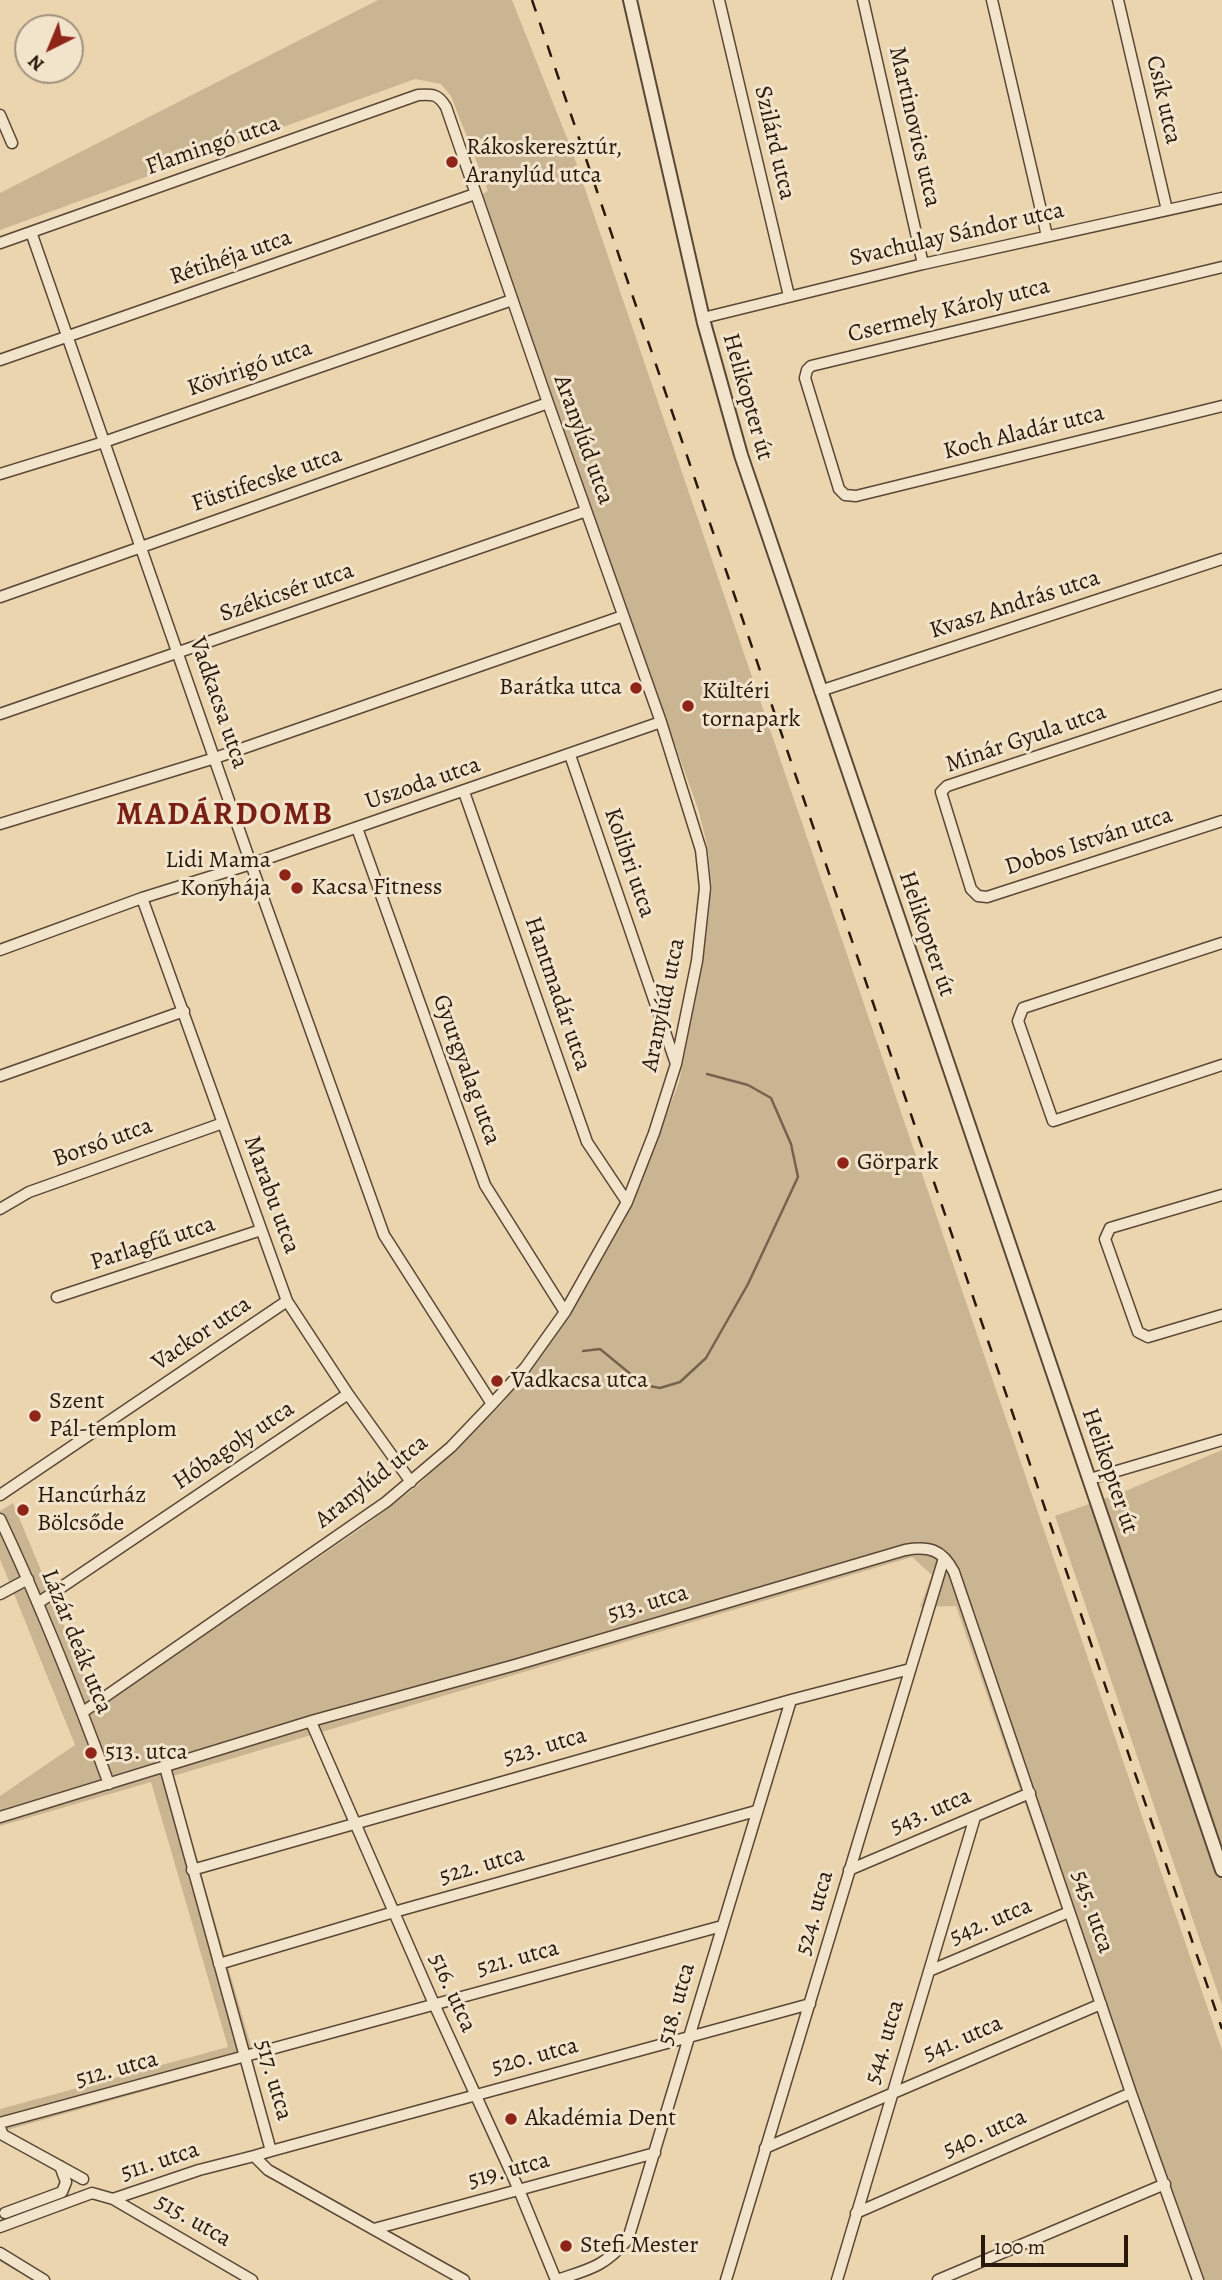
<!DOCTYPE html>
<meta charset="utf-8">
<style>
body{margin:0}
#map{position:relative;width:1222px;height:2280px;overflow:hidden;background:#ebd5af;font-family:Alegreya,serif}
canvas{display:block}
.north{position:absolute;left:14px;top:14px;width:70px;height:70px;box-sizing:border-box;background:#f2e4cb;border:2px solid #a2927f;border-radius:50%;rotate:223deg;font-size:19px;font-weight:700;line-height:28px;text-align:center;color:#29180c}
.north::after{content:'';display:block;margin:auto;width:24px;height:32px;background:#8f2418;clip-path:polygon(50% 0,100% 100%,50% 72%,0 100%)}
.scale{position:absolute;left:981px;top:2235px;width:147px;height:32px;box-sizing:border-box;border:4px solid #29180c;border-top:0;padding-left:9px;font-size:21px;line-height:24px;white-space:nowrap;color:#29180c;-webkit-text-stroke:5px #f2e4cb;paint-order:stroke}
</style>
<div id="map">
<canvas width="1222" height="2280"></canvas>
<div class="north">N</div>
<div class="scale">100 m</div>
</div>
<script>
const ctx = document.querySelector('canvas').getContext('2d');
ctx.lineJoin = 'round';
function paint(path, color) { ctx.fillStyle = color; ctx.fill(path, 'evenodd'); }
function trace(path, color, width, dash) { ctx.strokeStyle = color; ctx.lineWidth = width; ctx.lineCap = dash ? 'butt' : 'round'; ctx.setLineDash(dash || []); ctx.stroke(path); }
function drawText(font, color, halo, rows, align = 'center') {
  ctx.font = font + ' Alegreya,serif'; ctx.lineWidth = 6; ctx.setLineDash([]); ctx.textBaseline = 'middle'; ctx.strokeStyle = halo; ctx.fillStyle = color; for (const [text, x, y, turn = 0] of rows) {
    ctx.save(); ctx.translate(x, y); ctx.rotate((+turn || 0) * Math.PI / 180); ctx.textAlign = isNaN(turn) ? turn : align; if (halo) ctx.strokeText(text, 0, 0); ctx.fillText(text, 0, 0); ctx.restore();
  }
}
const green = new Path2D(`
 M378 0H512L571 148 1222 2050V2280H1191L956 1606 920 1607 932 1575 912 1557 173 1776 255 2060 0 2132V2109L228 2047 151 1782 0 1826V1796L75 1745 0 1559V1511L13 1503 98 1708 366 1525 416 1487 501 1405 539 1358 573 1308 633 1202 679 1082 703 963 712 888 708 849 699 812 480 195 488 191 451 96 441 84 415 79 0 230V193Z
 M1222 1450V2005L1055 1516 1123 1492Z`);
const stream = new Path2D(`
 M583 1351 600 1349 644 1385 660 1388 680 1382 706 1358 748 1284 798 1177 791 1144 771 1098 748 1085 707 1074`);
const minor = new Path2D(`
 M719 0 789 296
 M863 0 923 264
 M992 0 1047 236
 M1118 0 1167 210
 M0 115 12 143
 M31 232 251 864 384 1235 492 1404
 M0 243 418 95C433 94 438 94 446 107L548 403 661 722 701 850 705 888 697 961 676 1064 654 1133 627 1202 565 1312 525 1368 492 1404 451 1447 386 1502 83 1712
 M1222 267 811 366 807 370 805 378 839 489 845 495 856 496 1222 406
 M703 318 923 264 1222 198
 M0 360 475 194
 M0 474 104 442 512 300
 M0 597 548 403
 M820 691 1222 559
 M1222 695 947 786 941 792 971 889 978 896 987 897 1222 821
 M0 714 586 511
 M570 755 676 1064
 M464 792 587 1142 627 1202
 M0 824 215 758 623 616
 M357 828 485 1185 565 1312
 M142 898 287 1301 348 1394 411 1482
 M1222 943 1023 1008 1018 1021 1053 1121 1222 1065
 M0 950 142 898 251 864 661 722
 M0 1076 184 1011
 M1222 1195 1110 1228 1105 1239 1138 1332 1148 1337 1222 1315
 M0 1209 29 1192 223 1123
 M57 1297 261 1230
 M1090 1479 1222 1440
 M0 1495 287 1301
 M0 1519C41 1606 76 1694 109 1784
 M0 1594 28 1579
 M38 1603 348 1394
 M311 1722 434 2004 519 2190 556 2280
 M165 1767 271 2151 254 2156 268 2170 464 2280
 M0 1817 315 1720 515 1665 905 1550C929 1546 942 1549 954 1572L1131 2093 1198 2280
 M192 1870 791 1700 910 1669
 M849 1870 1030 1793
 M219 1964 394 1912 756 1811
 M929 1971 1069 1912
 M0 2123 722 1926
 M0 2128 3 2135 83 2179
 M765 2148 1101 2004
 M271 2151 810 2004
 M113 2199 252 2280
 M5 2213 62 2192 66 2182 60 2166
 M856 2213 1131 2093
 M0 2227 92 2193 113 2199 199 2170 254 2156
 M374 2229 655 2153
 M0 2253 44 2280
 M557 2280C590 2269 604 2267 628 2239L791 1700
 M726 2280 944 1558
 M837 2280 975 1817
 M938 2280 1165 2184`);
const tertiary = new Path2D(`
 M630 0 704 323 741 455 1222 1870`);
const rail = new Path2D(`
 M532 0 1222 2029`);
const markers = [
 [452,162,7,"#8f2418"],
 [636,688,7,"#8f2418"],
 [688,706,7,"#8f2418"],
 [285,875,7,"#8f2418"],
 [297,888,7,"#8f2418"],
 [843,1163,7,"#8f2418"],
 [497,1381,7,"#8f2418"],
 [35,1416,7,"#8f2418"],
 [23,1510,7,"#8f2418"],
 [91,1753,7,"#8f2418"],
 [511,2119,7,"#8f2418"],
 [566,2246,7,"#8f2418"]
];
const streetNames = [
 ["Csík utca",1163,100,77],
 ["Martinovics utca",914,127,77],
 ["Szilárd utca",774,143,77],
 ["Flamingó utca",213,146,-19],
 ["Svachulay Sándor utca",957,235,-13],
 ["Rétihéja utca",231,258,-19],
 ["Csermely Károly utca",949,311,-14],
 ["Kövirigó utca",250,369,-19],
 ["Helikopter út",747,397,74],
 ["Koch Aladár utca",1024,433,-14],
 ["Aranylúd utca",583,440,70],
 ["Füstifecske utca",267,480,-19],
 ["Székicsér utca",287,593,-19],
 ["Kvasz András utca",1015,605,-18],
 ["Vadkacsa utca",218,703,71],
 ["Minár Gyula utca",1026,739,-19],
 ["Uszoda utca",423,784,-19],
 ["Dobos István utca",1089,842,-18],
 ["Kolibri utca",629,863,71],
 ["Helikopter út",926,934,71],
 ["Hantmadár utca",557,994,71],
 ["Aranylúd utca",664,1005,-78],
 ["Gyurgyalag utca",466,1070,70],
 ["Borsó utca",103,1143,-20],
 ["Marabu utca",271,1195,70],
 ["Parlagfű utca",153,1244,-18],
 ["Vackor utca",202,1334,-34],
 ["Hóbagoly utca",234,1446,-34],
 ["Helikopter út",1109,1471,71],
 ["Aranylúd utca",372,1482,-38],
 ["513. utca",648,1604,-16],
 ["Lázár deák utca",76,1642,68],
 ["523. utca",545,1747,-16],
 ["543. utca",931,1812,-23],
 ["522. utca",482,1866,-16],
 ["545. utca",1092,1912,71],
 ["524. utca",815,1913,-74],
 ["542. utca",991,1922,-23],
 ["521. utca",518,1959,-15],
 ["516. utca",452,1993,66],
 ["518. utca",677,2004,-74],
 ["541. utca",963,2039,-23],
 ["544. utca",885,2042,-73],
 ["520. utca",535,2057,-15],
 ["512. utca",117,2070,-15],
 ["517. utca",273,2080,74],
 ["540. utca",985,2134,-24],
 ["511. utca",160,2162,-18],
 ["519. utca",509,2171,-15],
 ["515. utca",193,2221,30]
];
const poiNames = [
 ["Rákoskeresztúr,",466,148],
 ["Aranylúd utca",466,176],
 ["Barátka utca",622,688,"right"],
 ["Kültéri",702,692],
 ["tornapark",702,720],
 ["Lidi Mama",271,861,"right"],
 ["Konyhája",271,889,"right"],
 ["Kacsa Fitness",311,888],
 ["Görpark",857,1163],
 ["Vadkacsa utca",511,1381],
 ["Szent",49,1402],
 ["Pál-templom",49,1430],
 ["Hancúrház",37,1496],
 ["Bölcsőde",37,1524],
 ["513. utca",105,1753],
 ["Akadémia Dent",525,2119],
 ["Stefi Mester",580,2246]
];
const districtNames = [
 ["MADÁRDOMB",225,816]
];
paint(green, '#cab593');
trace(stream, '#76634d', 2.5);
trace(minor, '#5a4735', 13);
trace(tertiary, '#5a4735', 16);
trace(minor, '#f2e4cb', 10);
trace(tertiary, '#f2e4cb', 12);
trace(rail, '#29180c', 2.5, [12, 12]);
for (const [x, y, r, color] of markers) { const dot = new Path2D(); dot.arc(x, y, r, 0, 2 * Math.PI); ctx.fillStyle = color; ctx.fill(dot); trace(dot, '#f2e4cb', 2.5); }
drawText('24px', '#29180c', '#f2e4cb', streetNames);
drawText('24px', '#29180c', '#f2e4cb', poiNames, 'left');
ctx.letterSpacing = '2px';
drawText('bold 32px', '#7a1f14', '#f2e4cb', districtNames);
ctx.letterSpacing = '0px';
</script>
